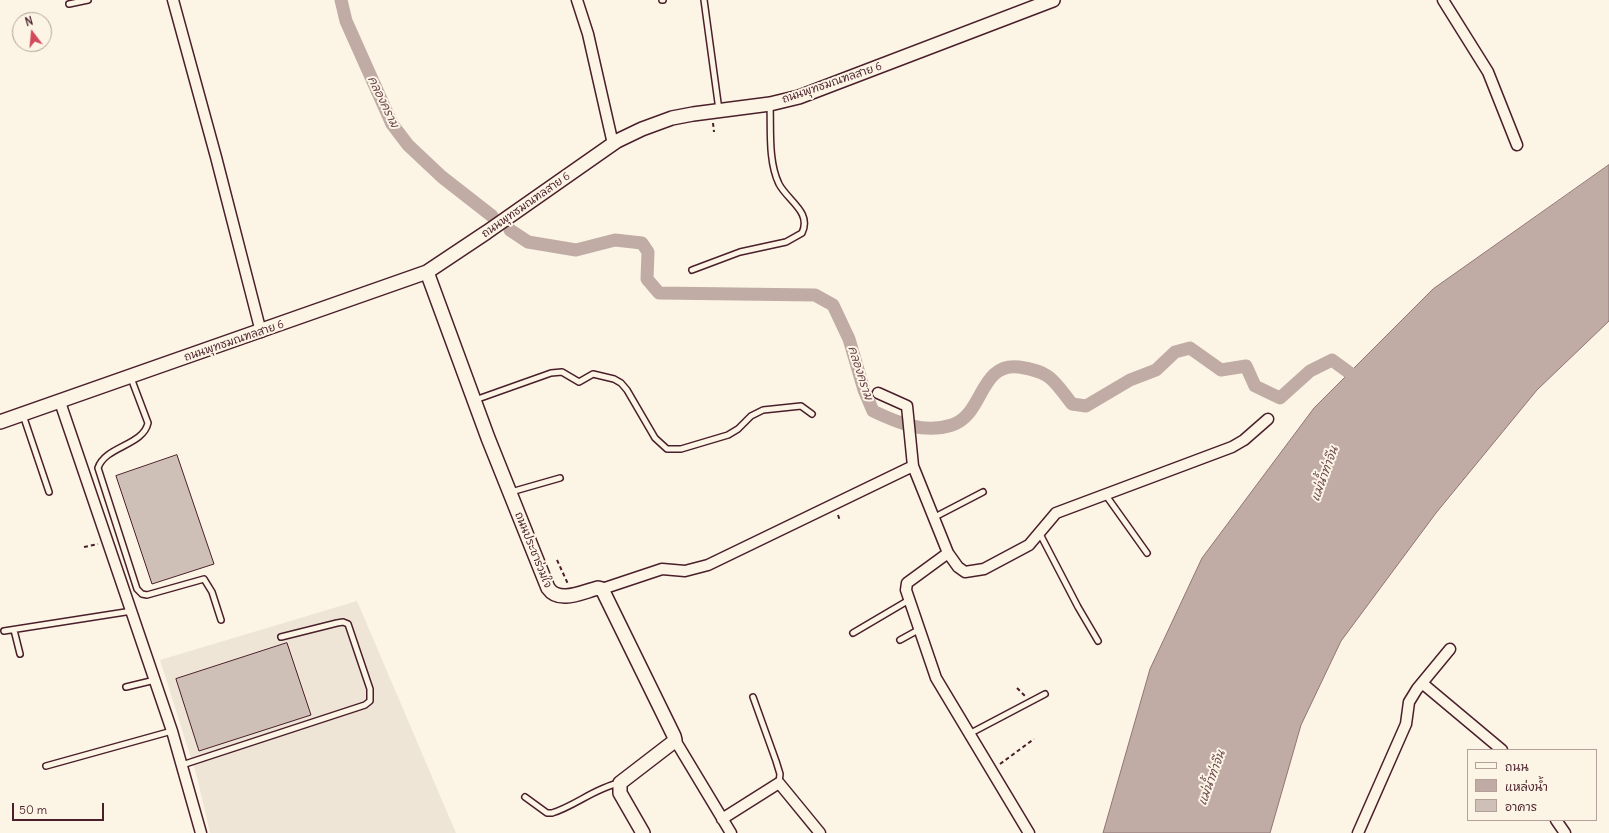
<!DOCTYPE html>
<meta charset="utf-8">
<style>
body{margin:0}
#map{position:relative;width:1609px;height:833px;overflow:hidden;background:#fcf5e5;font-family:Delius,"Playpen Sans Thai",sans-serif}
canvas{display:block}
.legend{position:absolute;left:1467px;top:749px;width:130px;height:72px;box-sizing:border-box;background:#fcf5e5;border:1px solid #b59f9b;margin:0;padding:5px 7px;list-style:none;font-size:12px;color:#4a1f2b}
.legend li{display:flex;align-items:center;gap:8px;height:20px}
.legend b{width:20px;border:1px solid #b59f9b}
.north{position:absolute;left:12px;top:12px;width:40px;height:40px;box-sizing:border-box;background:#fcf5e5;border:1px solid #b59f9b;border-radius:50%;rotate:344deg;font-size:11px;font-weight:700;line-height:16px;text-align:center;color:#4a1f2b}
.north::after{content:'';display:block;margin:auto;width:14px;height:18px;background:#d1495b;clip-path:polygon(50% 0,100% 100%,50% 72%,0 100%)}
.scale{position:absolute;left:12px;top:803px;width:92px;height:18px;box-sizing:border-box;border:2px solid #4a1f2b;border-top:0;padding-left:5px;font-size:12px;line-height:14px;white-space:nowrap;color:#4a1f2b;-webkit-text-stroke:3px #fcf5e5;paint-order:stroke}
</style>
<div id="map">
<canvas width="1609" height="833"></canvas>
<ul class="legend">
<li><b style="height:5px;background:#fcf5e5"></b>ถนน</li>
<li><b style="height:11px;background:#c0aca5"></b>แหล่งน้ำ</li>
<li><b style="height:11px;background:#cfc0b7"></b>อาคาร</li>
</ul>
<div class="north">N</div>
<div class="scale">50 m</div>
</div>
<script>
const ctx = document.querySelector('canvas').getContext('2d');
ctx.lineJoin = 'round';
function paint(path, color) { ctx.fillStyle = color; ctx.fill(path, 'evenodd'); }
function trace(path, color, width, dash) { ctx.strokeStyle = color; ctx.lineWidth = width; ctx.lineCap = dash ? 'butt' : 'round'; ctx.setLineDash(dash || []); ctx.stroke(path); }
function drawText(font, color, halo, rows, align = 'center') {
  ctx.font = font + ' Delius,"Playpen Sans Thai",sans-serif'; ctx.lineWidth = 4; ctx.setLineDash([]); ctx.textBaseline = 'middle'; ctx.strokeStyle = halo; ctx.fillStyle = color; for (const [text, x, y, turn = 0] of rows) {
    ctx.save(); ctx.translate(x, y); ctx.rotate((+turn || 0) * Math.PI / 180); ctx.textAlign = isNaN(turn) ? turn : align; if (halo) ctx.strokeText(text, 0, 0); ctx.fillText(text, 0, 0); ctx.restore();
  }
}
const built = new Path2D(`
 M357 601 456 833H210L197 777 160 660Z`);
const water = new Path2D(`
 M1609 165V321L1537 390 1436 513 1341 641 1301 725 1270 833H1103L1150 669 1202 558 1314 408 1433 289Z`);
const canal = new Path2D(`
 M341 0 346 21 392 124 408 145 442 177 492 216
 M510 230 528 242 576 250 615 240 642 243 648 252 647 279 659 293 815 295 833 305 849 339 864 390 873 411C898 423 924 434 952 425 984 415 979 362 1019 367 1052 372 1053 380 1072 404L1086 406 1130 380 1156 370 1175 352 1190 348 1221 370 1246 366 1255 386 1280 398 1310 371 1332 360 1362 382`);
const building = new Path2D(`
 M177 455 214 564 152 584 116 476Z
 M287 643 311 715 199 751 176 679Z`);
const path = new Path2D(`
 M713 123 714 132
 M838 515 840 521
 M84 547 98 544
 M557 560 568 584
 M1017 688 1025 696
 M1000 764 1034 739`);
const lane = new Path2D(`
 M662 0H663
 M704 0 719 110
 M69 4 88 0
 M692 270 740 252 786 242 802 233C812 212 788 201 779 184 768 161 771 130 770 105
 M131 378 148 423C143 446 105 446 98 468L137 589 142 594 147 595 204 579 212 592 221 620
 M475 400 551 373 562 372 579 382 593 374 614 379 621 383 627 390 655 438 667 449H681L728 435 738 429 751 416 763 410 801 406 812 414
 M23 415 49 492
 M511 492 560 478
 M1105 494 1147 553
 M933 518 983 492
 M1040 534 1078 607 1098 641
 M14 630 20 654
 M4 631 132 611
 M853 633 909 600
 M900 640 920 629
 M126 687 155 680
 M753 697 776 761 780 774 779 783
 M969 734 1045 694
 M182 765 365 705 370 701V689L348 624 343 622 337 623 281 637
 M46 766 172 731
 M525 797 547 813H552C575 806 595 788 619 783`);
const street = new Path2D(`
 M173 0 216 157 261 332
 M577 0 588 34 613 144
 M1443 0 1488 72 1517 145
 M878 393 907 406 913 466 948 553 958 567 965 572 984 569 1029 545 1056 513 1232 447 1244 440 1268 419
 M60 402 172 731 201 833
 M948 553 907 583 906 590 936 678 1029 833
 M602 589 662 569 685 571 708 565 913 466
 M1422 683 1502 750
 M675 740 731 833
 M722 819 779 783 820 833
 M1556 820 1565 833
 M1358 833 1406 724 1409 702 1417 689 1450 649`);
const secondary = new Path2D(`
 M427 272 488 438 548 588C559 604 582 592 598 588L602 589 674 736 675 740 672 743 620 783V793L643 833
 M0 422 427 272 487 232 617 141 642 129 672 118 693 114 770 104 799 97 1053 0`);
const streetNames = [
 ["ถนนพุทธมณฑลสาย 6",832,83,-19],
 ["ถนนพุทธมณฑลสาย 6",526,205,-35],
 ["ถนนพุทธมณฑลสาย 6",234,341,-19],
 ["ถนนประชาร่วมใจ",533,550,68]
];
const waterNames = [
 ["คลองคราม",383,102,64],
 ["คลองคราม",860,373,72],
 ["แม่น้ำท่าจีน",1325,474,-70],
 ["แม่น้ำท่าจีน",1212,778,-70]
];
paint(built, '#eee5d7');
paint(water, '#c0aca5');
trace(water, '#917474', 1);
trace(canal, '#c0aca5', 13);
paint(building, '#cfc0b7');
trace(building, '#4a1f2b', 1);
trace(lane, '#4a1f2b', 8);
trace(street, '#4a1f2b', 13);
trace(secondary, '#4a1f2b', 16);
trace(path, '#4a1f2b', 2, [4, 3]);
trace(lane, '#fcf5e5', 5);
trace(street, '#fcf5e5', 10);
trace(secondary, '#fcf5e5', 13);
drawText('11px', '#4a1f2b', '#fcf5e5', streetNames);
drawText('italic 12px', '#6d4950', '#fcf5e5', waterNames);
</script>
